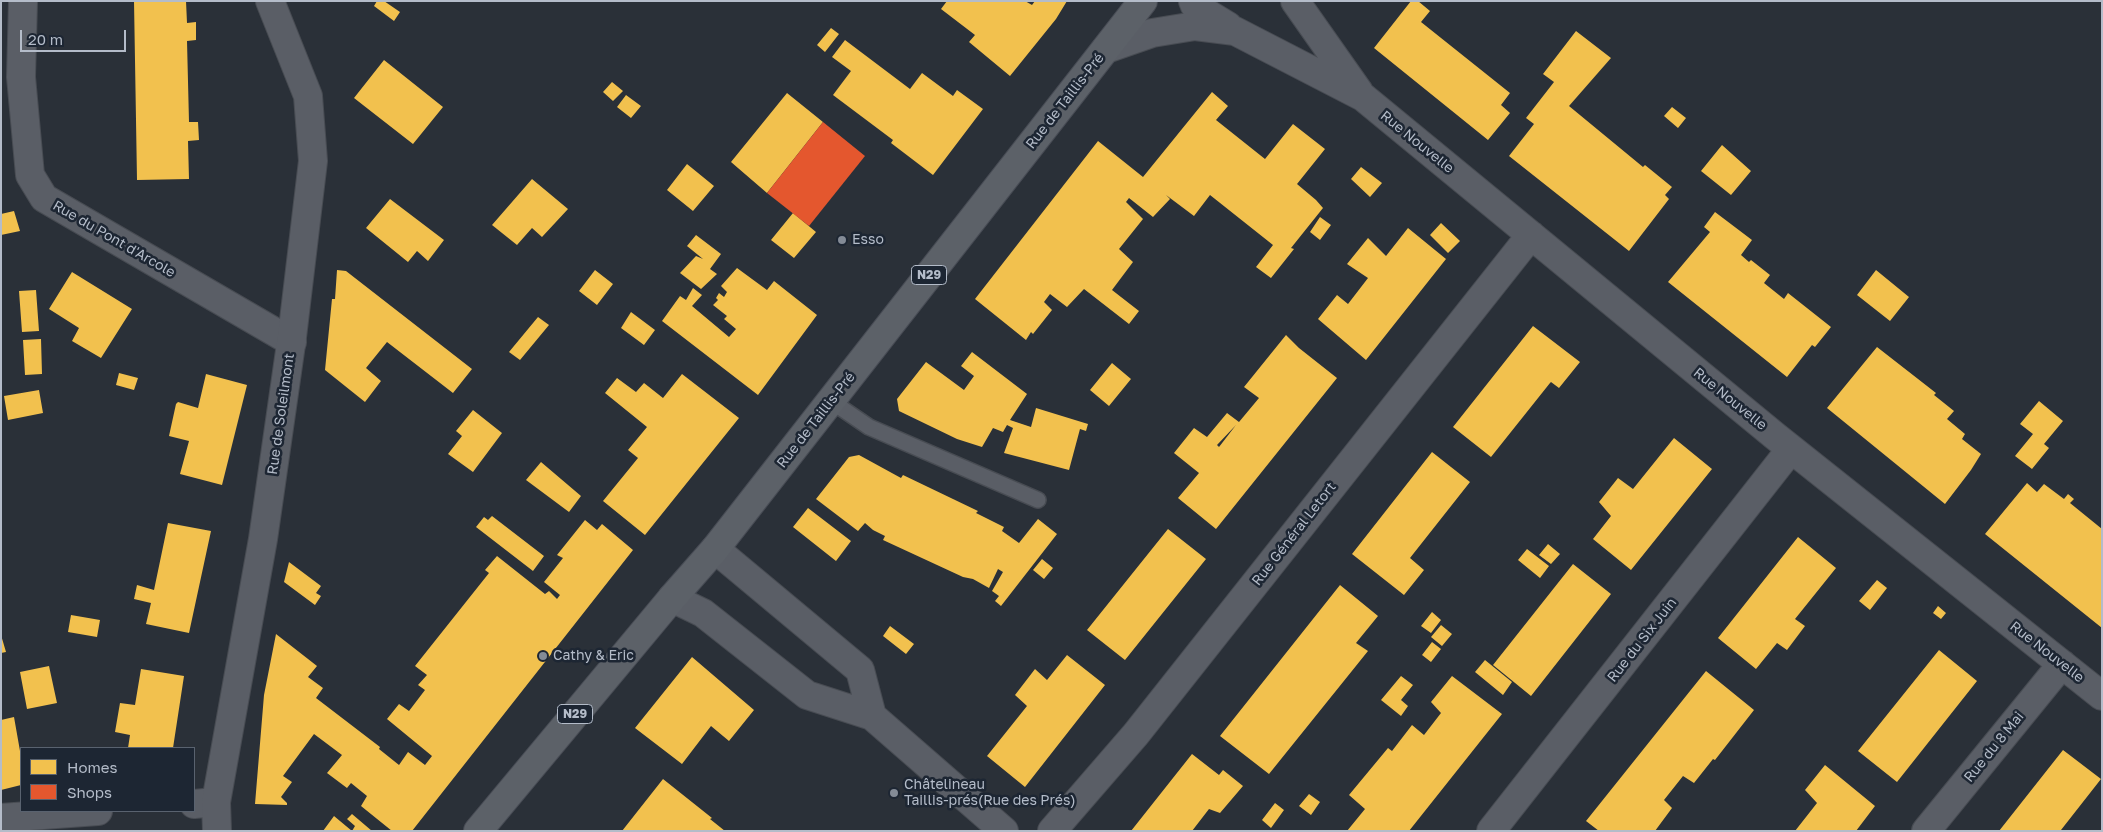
<!DOCTYPE html>
<meta charset="utf-8">
<style>
body{margin:0}
#map{position:relative;width:2103px;height:832px;overflow:hidden;background:#2a3038;font-family:"Golos Text",sans-serif}
canvas{display:block}
.frame{position:absolute;inset:0;border:2px solid #b4bcc9;pointer-events:none}
.legend{position:absolute;left:20px;top:747px;width:175px;height:65px;box-sizing:border-box;background:#1d2633;border:1px solid #59626f;margin:0;padding:6px 9px;list-style:none;font-size:15px;color:#b4bcc9}
.legend li{display:flex;align-items:center;gap:10px;height:25px}
.legend b{width:25px;border:1px solid #59626f}
.scale{position:absolute;left:20px;top:30px;width:106px;height:22px;box-sizing:border-box;border:2px solid #b4bcc9;border-top:0;padding-left:6px;font-size:15px;line-height:18px;white-space:nowrap;color:#b4bcc9;-webkit-text-stroke:4px #1d2633;paint-order:stroke}
</style>
<div id="map">
<canvas width="2103" height="832"></canvas>
<div class="frame"></div>
<ul class="legend">
<li><b style="height:14px;background:#f2c14e"></b>Homes</li>
<li><b style="height:14px;background:#e4572e"></b>Shops</li>
</ul>
<div class="scale">20 m</div>
</div>
<script>
const ctx = document.querySelector('canvas').getContext('2d');
ctx.lineJoin = 'round';
function paint(path, color) { ctx.fillStyle = color; ctx.fill(path, 'evenodd'); }
function trace(path, color, width, dash) { ctx.strokeStyle = color; ctx.lineWidth = width; ctx.lineCap = dash ? 'butt' : 'round'; ctx.setLineDash(dash || []); ctx.stroke(path); }
function drawText(font, color, halo, rows, align = 'center') {
  ctx.font = font + ' "Golos Text",sans-serif'; ctx.lineWidth = 5; ctx.setLineDash([]); ctx.textBaseline = 'middle'; ctx.strokeStyle = halo; ctx.fillStyle = color; for (const [text, x, y, turn = 0] of rows) {
    ctx.save(); ctx.translate(x, y); ctx.rotate((+turn || 0) * Math.PI / 180); ctx.textAlign = isNaN(turn) ? turn : align; if (halo) ctx.strokeText(text, 0, 0); ctx.fillText(text, 0, 0); ctx.restore();
  }
}
const homes = new Path2D(`
 M134 1H186L187 23 196 22V40L187 41 189 122H198L199 140 188 141 189 179 137 180Z
 M377 1H384L400 12 394 21 374 6Z
 M947 1H1025L1032 5 1035 1H1067L1056 19 1010 76 969 42 975 35 941 9Z
 M1411 1H1418L1430 11 1421 22 1510 93 1501 105 1510 113 1488 140 1374 48Z
 M831 28 839 34 825 52 817 45Z
 M1576 31 1611 58 1569 106 1643 167 1645 165 1672 187 1665 195 1669 199 1629 251 1509 156 1534 124 1526 118 1554 82 1543 74Z
 M845 40 910 89 922 73 953 96 957 90 983 109 933 175 891 143 893 140 833 95 851 71 832 57Z
 M384 60 443 107 413 144 354 98Z
 M612 82 623 91 613 101 603 92Z
 M1212 92 1228 106 1216 120 1265 159 1293 124 1325 149 1297 184 1316 200 1323 208 1291 248 1294 249 1271 278 1256 267 1273 245 1210 195 1194 216 1166 195 1170 199 1153 217 1129 198 1126 202 1143 219 1119 249 1133 262 1112 290 1139 311 1129 324 1084 289 1067 307 1050 294 1044 302 1052 310 1033 334 1031 332 1026 340 975 299 1098 141 1143 177Z
 M787 93 823 122 767 193 731 162Z
 M626 95 641 106 631 118 617 107Z
 M1672 107 1686 118 1678 128 1664 116Z
 M1722 145 1751 171 1731 195 1701 171Z
 M687 164 714 186 693 211 667 190Z
 M1361 167 1382 183 1370 197 1351 179Z
 M532 179 568 209 542 237 532 228 517 245 492 225Z
 M390 199 444 240 428 261 417 251 408 262 366 228Z
 M14 211 20 231 1 235V214Z
 M1715 212 1752 240 1741 255 1749 262 1751 260 1770 275 1764 283 1784 299 1788 293 1831 327 1815 347 1812 345 1787 377 1668 282 1710 232 1704 227Z
 M793 213 816 232 794 258 771 240Z
 M1320 217 1331 225 1320 240 1310 232Z
 M1441 223 1460 241 1448 253 1430 235Z
 M1408 228 1446 259 1366 360 1318 319 1337 295 1348 304 1368 278 1347 264 1368 238 1386 256Z
 M696 235 721 254 710 269 717 274 701 289 680 273 696 256 703 259 687 246Z
 M737 268 767 290 774 281 817 315 758 395 662 321 680 296 686 300 693 288 702 295 692 306 729 337 736 329 724 319 727 316 713 305 718 300 716 298 719 293 724 297 727 292 721 286Z
 M337 270 346 271 472 369 453 393 387 342 366 368 381 381 365 402 325 370 332 299H335Z
 M595 270 613 284 597 305 579 291Z
 M1876 270 1909 297 1890 321 1857 295Z
 M72 272 132 309 101 358 72 341 79 328 49 309Z
 M36 290 39 331 22 332 19 291Z
 M631 312 655 330 644 345 621 328Z
 M538 317 549 325 520 360 509 352Z
 M1533 326 1580 362 1559 388 1551 382 1550 383 1491 457 1453 427Z
 M1286 335 1299 348 1337 378 1216 529 1178 498 1199 473 1174 453 1194 428 1207 437 1227 413 1239 422 1259 398 1244 387ZM1236 425 1219 447 1217 445Z
 M41 339 42 374 25 375 23 340Z
 M1877 347 1936 393 1934 395 1954 411 1947 419 1965 434 1962 439 1981 454 1971 470 1945 504 1827 408Z
 M972 352 1027 394 1010 420 1031 427 1036 408 1088 424 1086 431 1080 429 1069 470 1004 453 1013 428 1007 425 1003 432 993 428 982 447 957 439 899 411 897 399 926 362 964 390 974 376 961 366Z
 M1112 363 1131 379 1109 406 1090 390Z
 M119 373 138 378 134 390 116 385Z
 M206 374 247 385 222 485 180 474 189 441 169 436 176 404 178 402 198 408Z
 M682 374 739 418 645 535 603 501 638 458 628 450 647 427 605 393 617 378 636 392 644 383 663 398Z
 M39 390 43 413 8 420 4 396Z
 M2039 401 2063 421 2044 444 2049 448 2032 469 2015 456 2033 434 2020 424Z
 M473 410 502 433 473 472 448 454 462 436 456 431Z
 M1674 438 1712 469 1631 570 1593 539 1611 516 1599 502 1618 478 1633 489Z
 M1432 452 1470 482 1410 558 1424 570 1404 595 1352 554Z
 M859 455 901 478 903 475 978 511 976 513 1004 527 1002 531 1019 543 1038 519 1057 534 1001 606 995 601 999 596 992 591 1003 572 998 569 989 588 973 579 963 577 883 540 885 536 873 530 865 523 858 531 816 499 849 457Z
 M541 462 581 496 569 512 526 480Z
 M2027 483 2037 492 2044 484 2064 499 2068 494 2074 499 2070 503 2102 529V628L1985 534Z
 M808 508 851 541 836 561 793 527Z
 M492 516 544 556 533 571 476 527 484 517 488 520Z
 M585 520 597 530 602 524 633 550 412 831H392L361 806 367 796 351 783 347 788 327 773 342 755 314 734 283 776 292 782 281 797 287 803V805L255 804 264 695 276 634 317 666 308 677 323 688 316 698 380 747 379 749 399 765 408 752 425 765 432 756 387 719 399 704 409 711 425 690 418 685 427 675 415 666 489 573 485 570 497 556 545 594 549 591 557 599 560 595 544 582 563 558 557 555Z
 M168 523 211 531 189 633 146 624 151 603 134 599 137 585 154 590Z
 M1168 529 1206 559 1125 660 1087 630Z
 M1798 537 1836 568 1795 619 1805 626 1787 650 1777 643 1756 669 1718 638Z
 M1548 544 1560 554 1551 564 1539 555Z
 M1527 549 1549 566 1540 578 1518 560Z
 M1042 559 1053 568 1044 579 1033 570Z
 M289 562 321 586 316 593 321 596 315 605 284 582Z
 M1573 564 1611 594 1531 696 1493 665Z
 M1877 580 1887 588 1870 610 1859 601Z
 M1340 585 1378 616 1356 643 1368 651 1269 774 1220 736Z
 M1938 606 1946 613 1941 619 1933 613Z
 M1432 612 1441 620 1431 633 1421 626Z
 M71 615 100 620 97 637 68 632Z
 M1441 625 1452 634 1442 646 1431 637Z
 M890 626 914 644 906 654 883 636Z
 M1 635 6 652 1 653Z
 M1432 642 1441 649 1431 662 1422 655Z
 M1939 650 1977 681 1897 782 1858 751Z
 M1067 655 1105 685 1025 787 987 756 1027 706 1015 695 1035 669 1047 680Z
 M692 657 754 710 729 741 711 726 682 764 635 728Z
 M1485 660 1512 682 1503 695 1475 672Z
 M49 666 57 703 27 709 20 672Z
 M141 669 184 676 173 748H128L130 735 115 732 120 703 135 705Z
 M1706 671 1754 710 1715 760 1713 759 1694 783 1683 776 1664 800 1672 808 1655 831H1599L1586 821Z
 M1401 676 1413 685 1401 700 1408 706 1401 716 1381 700Z
 M1452 676 1502 714 1409 831H1347L1365 809 1349 795 1388 748 1392 751 1412 725 1424 735 1441 713 1431 702Z
 M14 717 20 751 21 750V785L1 790V720Z
 M2063 750 2101 779 2061 830 1999 831Z
 M1192 754 1219 775 1223 770 1243 786 1220 813 1209 809 1192 831H1131Z
 M1825 765 1875 806 1856 831H1795L1817 803 1805 790Z
 M663 779 712 818 710 819 725 831H622Z
 M1309 794 1320 802 1311 815 1299 806Z
 M1275 803 1284 810 1271 828 1262 820Z
 M352 814 372 831H323L334 816 352 831 355 826 347 819Z`);
const shops = new Path2D(`
 M823 122 865 156 809 226 767 193Z`);
const service = new Path2D(`
 M831 401 869 427 1038 500`);
const minor = new Path2D(`
 M23 1 21 77 30 175 44 198 292 342
 M1193 1 1195 6 1228 26
 M1295 1 1359 92
 M1106 49 1152 33 1195 26 1235 31 1363 97 1775 436 2102 696
 M715 549 860 670 872 716
 M672 598 703 613 807 695 872 716 1004 831
 M194 804 216 802
 M1 818 98 811
 M1052 831 1136 734 1531 235
 M1491 831 1791 449
 M1926 831 2062 664`);
const tertiary = new Path2D(`
 M217 831 216 802 263 539 292 337 313 161 308 96 270 1`);
const primary = new Path2D(`
 M478 831 672 598 715 549 1143 1`);
const markers = [
 [842,240,5,"#848b96"],
 [543,656,5,"#848b96"],
 [894,793,5,"#848b96"]
];
const shields = [
 [929,275,35],
 [575,714,35]
];
const shieldNames = [
 ["N29",929,275],
 ["N29",575,714]
];
const streetNames = [
 ["Rue de Taillis-Pré",1065,101,-52],
 ["Rue Nouvelle",1417,142,39],
 ["Rue du Pont d'Arcole",114,239,30],
 ["Rue Nouvelle",1730,399,39],
 ["Rue de Soleilmont",281,414,-82],
 ["Rue de Taillis-Pré",816,420,-52],
 ["Rue Général Letort",1294,534,-52],
 ["Rue du Six Juin",1642,640,-52],
 ["Rue Nouvelle",2047,652,38],
 ["Rue du 8 Mai",1994,747,-51]
];
const poiNames = [
 ["Esso",852,240],
 ["Cathy & Eric",553,656],
 ["Châtelineau",904,785],
 ["Taillis-prés(Rue des Prés)",904,801]
];
paint(homes, '#f2c14e');
paint(shops, '#e4572e');
trace(service, '#484c53', 18);
trace(minor, '#484c53', 30);
trace(tertiary, '#484c53', 30);
trace(primary, '#484c55', 30);
trace(service, '#5a5e66', 15);
trace(minor, '#5a5e66', 28);
trace(tertiary, '#5a5e66', 28);
trace(primary, '#5c6168', 28);
for (const [x, y, r, color] of markers) { const dot = new Path2D(); dot.arc(x, y, r, 0, 2 * Math.PI); ctx.fillStyle = color; ctx.fill(dot); trace(dot, '#1d2633', 2); }
for (const [x, y, w] of shields) { const box = new Path2D(); box.roundRect(x - w / 2, y - 9.5, w, 19, 4); ctx.fillStyle = '#1d2633'; ctx.fill(box); trace(box, '#b4bcc9', 1); }
drawText('bold 12px', '#b4bcc9', null, shieldNames);
drawText('14px', '#b4bcc9', '#1d2633', streetNames);
drawText('14px', '#b4bcc9', '#1d2633', poiNames, 'left');
</script>
